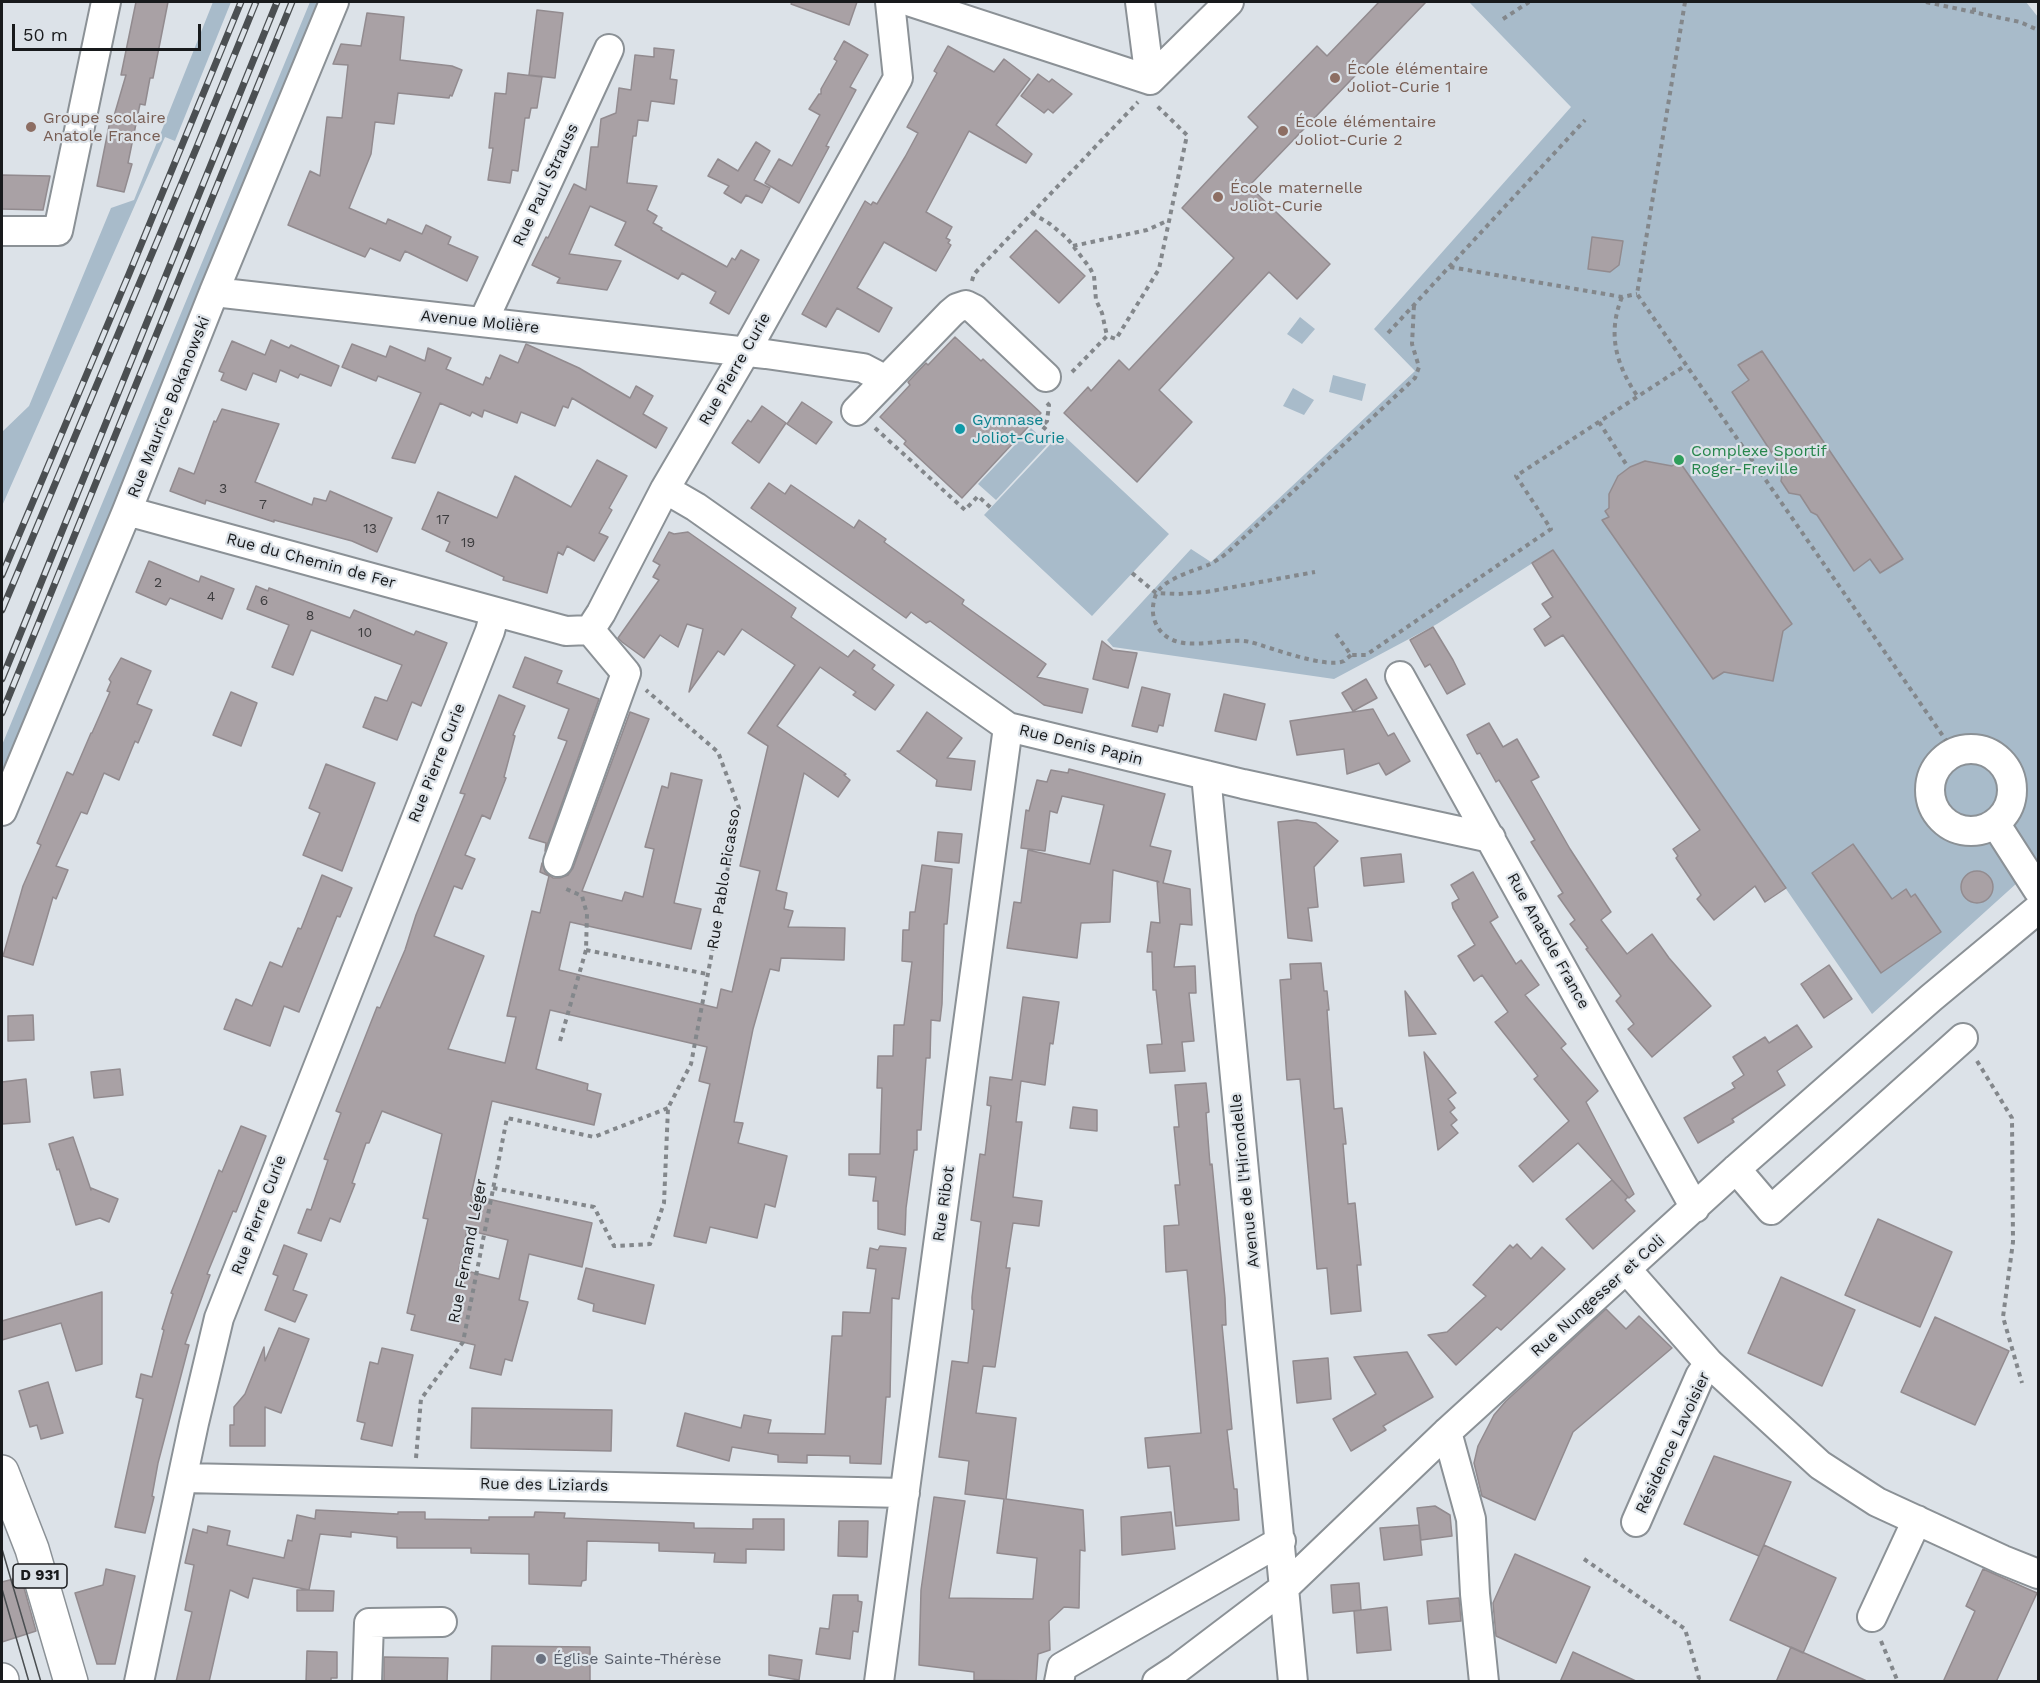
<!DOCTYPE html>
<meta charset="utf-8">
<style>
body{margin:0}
#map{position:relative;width:2040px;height:1683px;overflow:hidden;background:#dce2e8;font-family:"Work Sans",sans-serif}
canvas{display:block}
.frame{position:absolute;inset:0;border:3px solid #181a1c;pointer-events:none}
.scale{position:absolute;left:12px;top:24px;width:189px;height:27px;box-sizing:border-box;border:3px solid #181a1c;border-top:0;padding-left:8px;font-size:18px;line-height:21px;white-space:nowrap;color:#181a1c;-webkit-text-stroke:4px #dce2e8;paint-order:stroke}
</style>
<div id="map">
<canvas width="2040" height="1683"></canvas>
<div class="frame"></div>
<div class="scale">50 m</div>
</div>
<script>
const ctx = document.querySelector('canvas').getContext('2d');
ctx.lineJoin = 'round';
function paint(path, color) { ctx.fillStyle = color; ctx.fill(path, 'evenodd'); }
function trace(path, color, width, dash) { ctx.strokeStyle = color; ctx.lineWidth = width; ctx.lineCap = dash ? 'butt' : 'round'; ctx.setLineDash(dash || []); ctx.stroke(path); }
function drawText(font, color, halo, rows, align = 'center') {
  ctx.font = font + ' "Work Sans",sans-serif'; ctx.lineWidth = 4.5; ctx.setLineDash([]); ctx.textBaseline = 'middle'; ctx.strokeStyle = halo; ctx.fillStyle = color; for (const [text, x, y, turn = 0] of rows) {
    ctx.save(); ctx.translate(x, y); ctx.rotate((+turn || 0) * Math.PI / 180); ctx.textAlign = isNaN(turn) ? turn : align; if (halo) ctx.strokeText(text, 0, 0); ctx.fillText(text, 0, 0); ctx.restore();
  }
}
const green = new Path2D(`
 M213 2H231L175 141 165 137 2 506V432L29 406 111 208 134 200Z
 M310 2H318L2 780V745Z
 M1469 2H2026L2038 17V864L1872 1014 1553 550 1437 624 1334 679 1113 647 1107 640 1191 549 1211 562 1415 371 1374 329 1571 107Z
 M1300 317 1315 329 1302 344 1287 334Z
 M1333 375 1366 384 1362 401 1329 392Z
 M1293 388 1314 400 1304 415 1283 406Z
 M1031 428 1048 444 996 500 978 484Z
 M1061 433 1169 534 1092 616 984 515Z`);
const building = new Path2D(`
 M136 2H168L153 78H150L145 105 140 104 128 163 132 164 124 192 97 186 111 116H114L126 75H121Z
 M792 2H857L849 25 791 4Z
 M1379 2H1426L1249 186 1330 264 1297 299 1269 272 1159 390 1192 422 1137 482 1064 413 1088 387 1091 391 1119 360 1129 370 1234 258 1182 208 1258 127 1248 117 1317 46 1327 56Z
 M537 10 563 13 555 78 529 75Z
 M367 13 404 17 400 60 452 66 462 70 452 96 450 95 449 98 398 93 394 124 375 122 371 154 349 208 386 224 388 219 422 234 426 225 451 237 448 244 478 257 467 281 405 251 400 261 370 248 365 257 288 225 310 171 320 176 327 117 342 118 348 65 333 64 341 44 361 46Z
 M844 41 868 55 850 87 856 90 826 146 829 147 799 203 765 183 779 159 792 166 820 115 809 109 819 94H821V89L837 61 834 59Z
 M948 46 994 72 1004 59 1030 79 996 125 1032 154 1026 163 969 131 926 212 952 227 946 238 950 240 948 243 951 245 936 271 884 242 857 288 892 308 879 332 837 308 826 327 802 314 865 201 871 205 873 202 877 204 905 157 918 133 907 127 937 73 934 71Z
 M654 48 674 50 670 79 677 80 674 104 651 101 648 121 638 120 636 136H633L627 183 657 186 647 210 657 216 653 223 662 228 661 230 727 267 732 258 735 260 741 250 759 260 729 314 710 303 716 292 682 273 678 279 615 245 626 222 590 206 569 254 621 261 607 290 557 283 560 278 532 265 546 237 548 238 574 184 586 190 591 147H598L601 119 616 113 619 88 631 90 635 55 654 57Z
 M508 73 542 77 537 108H531L529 118H525L518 171 512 170 510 183 488 180 493 148H489L495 93 506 94Z
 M1038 74 1049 82 1052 79 1072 94 1053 113 1048 109 1044 113 1021 96Z
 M756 142 770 151 754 180 770 188 762 203 746 195 741 203 724 193 729 186 708 176 718 159 738 171Z
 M2 175 50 176 43 210 2 209Z
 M1036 230 1085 276 1059 303 1010 257Z
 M1592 237 1623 241 1619 265 1610 272 1588 269Z
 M955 337 981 361 983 359 1041 413 962 498 904 444 906 441 880 417 910 385 908 382 926 363 928 365Z
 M271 340 289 348 291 345 339 366 331 386 300 374 298 378 280 370 276 382 253 373 246 390 221 380 224 373 219 371 232 341 265 355Z
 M352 344 386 357 390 346 425 361 428 348 451 358 446 369 483 385 486 377 490 379 500 355 518 363 526 344 579 368 630 398 636 386 653 396 643 414 667 428 656 448 572 398 568 408 563 406 555 426 521 412 517 423 484 410 482 417 472 412 470 416 440 403 415 463 392 458 421 393 378 376 376 381 342 367Z
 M1762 351 1903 559 1880 573 1870 559 1854 571 1817 515 1811 512 1800 495 1789 493 1781 481 1783 470 1732 392 1749 380 1738 365Z
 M802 402 832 422 816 444 787 424Z
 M762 406 786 423 759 463 732 443 748 420 751 422Z
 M222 409 279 424 255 482 312 505 314 498 326 501 330 491 392 518 377 552 352 541 274 520V522L206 500 205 504 170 491 179 468 194 474 214 421 216 422Z
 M597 460 627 476 609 508 612 510 599 533 608 537 594 561 567 546 563 555 558 552 547 593 503 580 504 577 446 551 450 542 422 529 438 492 497 518 515 476 571 507Z
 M1645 461 1672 466 1679 461 1792 624 1783 631 1773 681 1724 672 1713 679 1602 520 1609 517 1605 511 1609 508V494L1618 476 1630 467Z
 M769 483 785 494 791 485 854 528 859 520 886 539 884 542 964 600 962 604 1046 664 1037 677 1088 689 1082 713 1044 705 930 621 926 623 911 612 906 618 751 508Z
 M669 532 674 534 688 532 796 608 791 617 848 657 854 650 875 665 872 669 894 685 875 710 853 695 856 692 820 667 777 726 846 774 844 775 850 780 838 797 804 773 776 890 787 893 784 909 793 911 788 927 845 928 844 960 781 958 779 971 770 969 753 1029 734 1122 743 1123 738 1143 787 1156 775 1207 765 1204 757 1238 710 1227 706 1243 674 1236 710 1084 699 1081 707 1047 550 1010 536 1069 588 1084 587 1090 601 1094 594 1125 492 1101 471 1195 592 1223 582 1267 529 1254 519 1300 528 1302 512 1361 505 1359 501 1375 470 1368 475 1345 411 1330 415 1315 407 1313 428 1219 423 1218 442 1134 382 1111 369 1143H366L352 1183 355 1184 340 1222 330 1218 321 1241 298 1233 307 1209 311 1210 328 1160 324 1159 341 1113 336 1111 377 1007 380 1008 405 950 416 915 465 794 460 793 499 695 525 706 513 735 515 736 504 777 506 778 490 819 482 815 465 855 475 859 462 889 454 886 434 936 484 956 448 1049 505 1063 516 1017 507 1016 525 940 532 911 540 913 549 876 540 872 542 863 545 872 553 878H560L568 875 573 868 630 712 649 719 582 891 622 901 625 892 643 897 654 849 645 847 662 786 668 788 671 773 702 780 674 903 701 909 691 949 570 922 559 970 717 1008 721 989 732 992 760 871 740 866 768 746 748 733 795 665 742 629 724 655 718 651 689 692 703 629 687 624 678 647 660 635 644 658 622 642 618 638 659 580 653 577 660 565 653 561ZM467 1230 508 1240 499 1279 459 1269Z
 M1553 550 1786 888 1765 902 1755 886 1714 920 1697 899 1701 895 1676 858 1678 856 1673 849 1700 830 1563 635 1545 646 1534 629 1551 617 1542 604 1553 597 1532 563Z
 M149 561 199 582 201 576 234 589 222 619 170 598 166 605 136 592Z
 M256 586 268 591 269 588 350 618 354 610 414 635 416 631 447 643 421 706 412 702 397 740 363 727 375 697 387 701 402 665 311 630 293 675 272 667 289 625 247 609Z
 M1433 627 1453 660 1465 684 1447 694 1430 664 1425 667 1410 640Z
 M1102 641 1113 650 1137 653 1128 688 1093 679Z
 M525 657 562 671 557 683 599 699 545 851 546 843 529 838 567 741 558 738 569 709 513 687Z
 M121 658 151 671 137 704 152 710 138 743 135 741 119 780 104 773 87 814 81 812 56 866 68 870 56 899 53 897 33 965 3 956 23 886 41 845 37 843 67 772 73 775 91 733H92L110 692 107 691 111 682 109 679Z
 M1366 679 1377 698 1353 711 1342 693Z
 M1142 687 1170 694 1163 726 1159 725 1157 732 1132 726Z
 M231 692 257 703 241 746 213 735Z
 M1224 694 1265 704 1256 740 1215 731Z
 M1373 709 1388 736 1394 733 1410 761 1386 775 1379 763 1347 774 1344 749 1297 755 1290 721Z
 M927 712 962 738 947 758 975 761 971 790 936 786 937 780 897 751H900Z
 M1489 723 1503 747 1517 739 1539 777 1531 781 1570 849 1611 912 1601 920 1627 954 1652 934 1669 958 1711 1006 1652 1057 1628 1029 1634 1024 1616 1001 1621 996 1586 949 1588 948 1570 924 1575 920 1558 896 1563 893 1531 842 1535 840 1499 780 1496 782 1480 753 1477 754 1467 735Z
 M326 764 375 783 342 871 303 855 320 813 309 808Z
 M1069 769 1165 794 1150 846 1171 851 1163 883 1190 889 1192 925 1180 924 1174 967 1195 966 1196 993H1189L1194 1041 1182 1042 1185 1071 1150 1073 1147 1045 1162 1044 1156 990H1153L1152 952H1147L1151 922 1160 923 1157 881 1159 882 1113 870 1110 922 1081 923 1077 958 1007 948 1014 902 1021 903 1028 850 1090 864 1104 805 1062 796 1057 813 1050 811 1045 851 1021 848 1026 810 1029 811 1037 780 1047 782 1051 770 1068 773Z
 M1297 820 1316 823 1338 841 1314 867 1318 907 1308 908 1312 941 1288 938 1278 822Z
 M938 832 962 834 959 863 935 861Z
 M1853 844 1892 899 1906 889 1911 897 1915 894 1941 932 1881 973 1812 873Z
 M1401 854 1404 882 1364 886 1361 858Z
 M922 865 952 869 947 924H944L942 1004 940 1021 931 1020 930 1058H926L921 1130H917V1150H914L906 1208 905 1235 878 1229V1201H873L876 1177 849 1175V1154H880L882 1088H877L878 1056H893L894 1025H904L912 962 902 961 903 930H909L910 912H915Z
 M1961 887a16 16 0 1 1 32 0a16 16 0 1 1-32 0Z
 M1473 872 1498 917 1490 922 1516 964 1521 960 1539 985 1525 995 1566 1044 1561 1048 1598 1091 1586 1102 1634 1194 1629 1198 1578 1143 1533 1182 1519 1166 1569 1121 1534 1079 1538 1076 1495 1022 1508 1012 1482 975 1474 981 1458 956 1475 945 1453 908 1452 903 1459 899 1451 885Z
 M322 875 352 888 340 917 337 916 299 1012 284 1006 270 1046 224 1029 236 999 252 1006 270 962 282 967 298 928 301 929Z
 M1321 963 1324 991H1327L1329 1010H1327L1334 1109 1342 1108 1346 1144H1343L1348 1204 1355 1203 1361 1265H1357L1361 1311 1331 1314 1327 1268 1317 1269 1300 1079 1287 1080 1280 980 1291 979 1290 964Z
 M1829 965 1852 999 1824 1018 1801 984Z
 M1405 991 1436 1034 1409 1036Z
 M1023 997 1059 1002 1053 1044 1050 1043 1045 1085 1021 1081 1016 1122H1022L1013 1197 1042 1201 1039 1226 1013 1223 1006 1268H1010L995 1367 983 1366 976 1413 1016 1418 1006 1499 1083 1510 1085 1551 1080 1550 1079 1608 1064 1607 1049 1621 1050 1650 1038 1654 1036 1681 974 1680V1672L919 1665 921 1590 934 1497 965 1501 949 1598 1033 1599 1037 1558 997 1553 1004 1499 965 1494 969 1461 939 1457 952 1361 968 1363 974 1310 972 1309V1297L981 1222 971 1220 980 1154 985 1155 991 1106 987 1105 990 1077 1012 1080Z
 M33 1015 34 1040 8 1041V1016Z
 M1797 1025 1812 1047 1777 1071 1785 1085 1732 1119 1734 1122 1698 1143 1684 1118 1735 1088 1732 1083 1744 1075 1733 1057 1765 1037 1769 1043Z
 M1424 1052 1456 1093 1448 1099 1455 1108 1450 1112 1457 1120 1451 1125 1458 1133 1438 1150Z
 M120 1069 123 1095 94 1098 91 1072Z
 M26 1079 30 1122 2 1124V1082Z
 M1206 1083 1209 1112 1206 1113 1210 1165 1212 1164 1225 1298 1226 1325H1222L1232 1429 1227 1430 1234 1489H1237L1239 1520 1176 1526 1170 1466 1148 1468 1145 1438 1201 1433 1187 1270 1166 1272 1164 1226 1179 1225 1175 1185H1180L1174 1127H1179L1175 1085Z
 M1073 1107 1097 1110V1131L1070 1128Z
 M241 1126 266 1136 236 1212 233 1211 207 1274 210 1275 185 1344 189 1345 158 1463 152 1496 154 1497 145 1533 115 1527 143 1399 136 1397 141 1374 152 1377 164 1330 162 1329 173 1294 171 1293 219 1170 222 1172Z
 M73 1137 91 1190V1188L118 1199 109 1222 100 1218 76 1225 59 1169 57 1170 49 1144Z
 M1612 1180 1628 1197 1625 1200 1635 1211 1593 1249 1566 1219Z
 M1878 1219 1952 1252 1920 1327 1845 1295Z
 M1517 1244 1531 1259 1542 1247 1565 1269 1501 1330 1497 1327 1456 1365 1428 1335 1447 1332 1486 1296 1473 1285 1510 1245 1513 1248Z
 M284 1245 307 1254 293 1290 307 1295 295 1322 265 1310 278 1276 273 1274Z
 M880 1246 906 1248 899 1299 892 1298 890 1397H886L881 1464 850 1463V1456L807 1455V1463L778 1462V1455L732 1447 729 1461 677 1446 685 1413 741 1428 744 1415 771 1420 768 1433 825 1434 832 1336H842L843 1312 870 1313 876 1269 867 1268 870 1248 878 1250Z
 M586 1268 654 1285 645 1324 593 1311 594 1304 578 1299Z
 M1781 1277 1855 1310 1822 1386 1748 1353Z
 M102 1292V1364L76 1371 61 1323 2 1340V1321Z
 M1606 1309 1626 1329 1639 1316 1672 1348 1573 1432 1535 1520 1482 1496 1474 1463 1478 1446 1494 1415 1506 1401Z
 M1935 1317 2009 1351 1975 1425 1901 1392Z
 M279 1328 309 1339 281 1413 265 1407V1446H230V1425H234V1407L245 1394 264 1347 265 1361Z
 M382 1348 413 1355 392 1446 361 1439 365 1423 357 1421 370 1362 378 1364Z
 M1407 1352 1433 1397 1383 1426 1386 1430 1351 1451 1333 1419 1376 1394 1354 1357Z
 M1328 1358 1331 1399 1297 1403 1293 1361Z
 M48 1382 63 1433 41 1439 37 1425 30 1427 19 1391Z
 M472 1408 612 1410 611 1451 471 1448Z
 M1714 1456 1791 1482 1759 1556 1684 1524Z
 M1435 1506 1450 1515 1452 1536 1421 1540 1417 1508Z
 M316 1510 398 1514V1512H425V1519L489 1520V1517H534L535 1512 565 1513 564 1518 694 1523V1528L753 1529V1519H784V1550L746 1549V1563L714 1562 715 1553 659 1551V1543L587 1541 586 1580 582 1581 581 1586 529 1584V1554L471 1553V1548H397V1537L351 1532V1537L320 1534 309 1590 334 1591 333 1611H297V1590H309L253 1578 248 1598 230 1590 209 1682H176L192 1612 185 1610 194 1565 185 1563 193 1529 207 1533 208 1526 230 1531 227 1545 284 1558 288 1540 292 1541 297 1515 315 1519Z
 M1171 1512 1175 1549 1122 1555 1121 1517Z
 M839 1521H868L867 1557 838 1556Z
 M1419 1525 1422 1555 1384 1560 1380 1528Z
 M1764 1545 1836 1578 1803 1653 1730 1620Z
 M1515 1554 1590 1587 1556 1663 1496 1636 1493 1603Z
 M106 1569 135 1576 115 1664H97L75 1593 103 1585Z
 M1983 1569 2037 1593 1996 1682H1943L1975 1611 1966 1606Z
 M21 1577 36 1631 2 1642V1582Z
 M1359 1583 1361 1610 1333 1613 1331 1585Z
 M833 1595H858V1601L862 1602 858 1632 853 1631 850 1659 816 1654 820 1628 829 1629Z
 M1459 1598 1461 1621 1429 1624 1427 1601Z
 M1387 1607 1391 1650 1357 1653 1354 1611Z
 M492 1646 590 1647V1682H491Z
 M1791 1647 1869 1682H1776Z
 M307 1651 337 1652V1678H331V1682H306Z
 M1573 1652 1638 1682H1560Z
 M769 1655 802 1660 799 1680 769 1675Z
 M384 1657 448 1658 447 1682H384Z`);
const path = new Path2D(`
 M1685 2 1637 294 1954 752
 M1926 2 2020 22 2038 30
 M1974 12V2
 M1503 19 1529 2
 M1032 213 1050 224 1067 238 1090 268 1094 276 1096 300 1102 313 1107 336
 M1073 246 1147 230 1169 220
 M1450 267 1622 297 1637 294
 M972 281 974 274 1138 102
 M1622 297C1607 334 1616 365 1638 397
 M1388 333 1585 120
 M1072 372 1107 336 1116 339 1159 269 1187 135 1157 106
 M1047 403 1049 405 1047 421 1042 426 1056 438
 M1599 422 1626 464
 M875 428 965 510 978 496 991 508
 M1132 573 1156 593 1178 594 1206 592 1315 572
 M1336 634 1351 655H1366L1551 529 1516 476 1686 365
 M1351 655C1349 657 1346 659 1344 661 1325 669 1270 647 1250 642 1221 635 1174 659 1156 624 1152 615 1152 607 1155 597 1160 580 1193 571 1208 565 1215 562 1222 557 1228 552L1415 378 1419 367 1412 344 1414 305
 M586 950 707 974
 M560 1041 586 950 587 914 582 896 564 888
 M1977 1061 2012 1118 2013 1242 2003 1317 2022 1383
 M493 1188 594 1207 614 1246 650 1244 664 1203 668 1108 691 1064 739 808 718 752 646 690
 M416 1458 421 1399 463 1342 507 1118 594 1137 668 1108
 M1584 1559 1685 1629 1699 1678 1696 1682
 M1881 1641 1898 1682`);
const minor = new Path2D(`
 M911 2 1150 80
 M1140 2 1150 80
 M1150 80 1229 2
 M2 231H58L106 2
 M214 292 766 354 863 368 886 380
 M483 322 609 49
 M856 411 951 313 957 308 966 305 974 309 1046 377
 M665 489 696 507 1008 727 1243 784 1491 838
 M127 511 566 631 590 630 601 613 665 489 746 351 898 78 890 2
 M1400 676 1695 1208
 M1930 790a41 41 0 1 1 82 0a41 41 0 1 1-82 0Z
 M1206 775 1293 1682
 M2 811 127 511 214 292 334 2
 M1995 823 2038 890
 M558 862 626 673 590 630
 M1736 1169 1771 1210 1963 1038
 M1627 1270 1709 1363 1820 1465 1877 1502 2003 1560 2038 1574
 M1447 1432 1471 1519 1475 1594 1484 1682
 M183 1478 905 1493
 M1636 1522 1700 1376 1709 1363
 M1872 1617 1917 1520
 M139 1682 194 1423 219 1318 490 631 495 612
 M367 1682 369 1623 442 1622
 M879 1682 1008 727
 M1059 1682 1062 1667 1281 1541
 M1157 1682 1177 1669 1285 1587 1447 1432 1736 1169 1931 998 2038 909`);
const major = new Path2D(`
 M2 1472 32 1549 71 1682
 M2 1680V1682`);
const tram = new Path2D(`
 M2 1549 41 1682
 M2 1589 29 1682`);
const rail = new Path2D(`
 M2 575 129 274 241 2
 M2 610 196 149 256 2
 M2 679 277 2
 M2 713 292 2`);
const markers = [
 [1335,78,6,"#8d6e63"],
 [31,127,6,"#8d6e63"],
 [1283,131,6,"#8d6e63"],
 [1218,197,6,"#8d6e63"],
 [960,429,6,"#0f9aa8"],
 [1679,460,6,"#2e9e5b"],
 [541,1659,6,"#6b7280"]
];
const numberNames = [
 ["3",223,489],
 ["7",263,505],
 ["17",443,520],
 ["13",370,529],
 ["19",468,543],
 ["2",158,583],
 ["4",211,597],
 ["6",264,601],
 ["8",310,616],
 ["10",365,633]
];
const shields = [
 [40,1576,54]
];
const shieldNames = [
 ["D 931",40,1576]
];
const educationNames = [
 ["École élémentaire",1347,69],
 ["Joliot-Curie 1",1347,87],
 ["Groupe scolaire",43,118],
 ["Anatole France",43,136],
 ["École élémentaire",1295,122],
 ["Joliot-Curie 2",1295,140],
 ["École maternelle",1230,188],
 ["Joliot-Curie",1230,206]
];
const streetNames = [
 ["Rue Paul Strauss",546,185,-65],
 ["Avenue Molière",480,322,6],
 ["Rue Pierre Curie",735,369,-60],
 ["Rue Maurice Bokanowski",169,407,-68],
 ["Rue du Chemin de Fer",311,561,15],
 ["Rue Denis Papin",1081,745,14],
 ["Rue Pierre Curie",437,763,-68],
 ["Rue Pablo Picasso",724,879,-81],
 ["Rue Anatole France",1548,941,61],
 ["Avenue de l'Hirondelle",1245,1181,-96],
 ["Rue Ribot",944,1204,-82],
 ["Rue Pierre Curie",259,1215,-69],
 ["Rue Fernand Léger",468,1251,-79],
 ["Rue Nungesser et Coli",1598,1296,-42],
 ["Résidence Lavoisier",1673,1443,-65],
 ["Rue des Liziards",544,1485,1]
];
const cultureNames = [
 ["Gymnase",972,420],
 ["Joliot-Curie",972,438]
];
const leisureNames = [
 ["Complexe Sportif",1691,451],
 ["Roger-Freville",1691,469]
];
const worshipNames = [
 ["Église Sainte-Thérèse",553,1659]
];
paint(green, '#a8bbca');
paint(building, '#a9a1a5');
trace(building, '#928b8f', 1.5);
trace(minor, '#8b9196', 32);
trace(major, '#8b9196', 36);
trace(path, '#83878b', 4, [4.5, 4.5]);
trace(minor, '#fff', 28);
trace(major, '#fff', 33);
trace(tram, '#4b4f52', 1.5);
trace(rail, '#4b4f52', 7);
trace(rail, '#dce2e8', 4.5, [14]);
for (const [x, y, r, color] of markers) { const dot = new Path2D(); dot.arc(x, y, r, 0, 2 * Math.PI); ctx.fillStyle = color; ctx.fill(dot); trace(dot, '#dce2e8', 2); }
drawText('14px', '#3c3c3e', null, numberNames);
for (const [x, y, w] of shields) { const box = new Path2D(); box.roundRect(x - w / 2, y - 12, w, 24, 4.5); ctx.fillStyle = '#dce2e8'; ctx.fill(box); trace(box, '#181a1c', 1.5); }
drawText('bold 15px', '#181a1c', null, shieldNames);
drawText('16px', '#785e54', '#dce2e8', educationNames, 'left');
drawText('16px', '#181a1c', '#dce2e8', streetNames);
drawText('16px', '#0d838f', '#dce2e8', cultureNames, 'left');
drawText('16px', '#27864d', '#dce2e8', leisureNames, 'left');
drawText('16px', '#5b616d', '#dce2e8', worshipNames, 'left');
</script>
